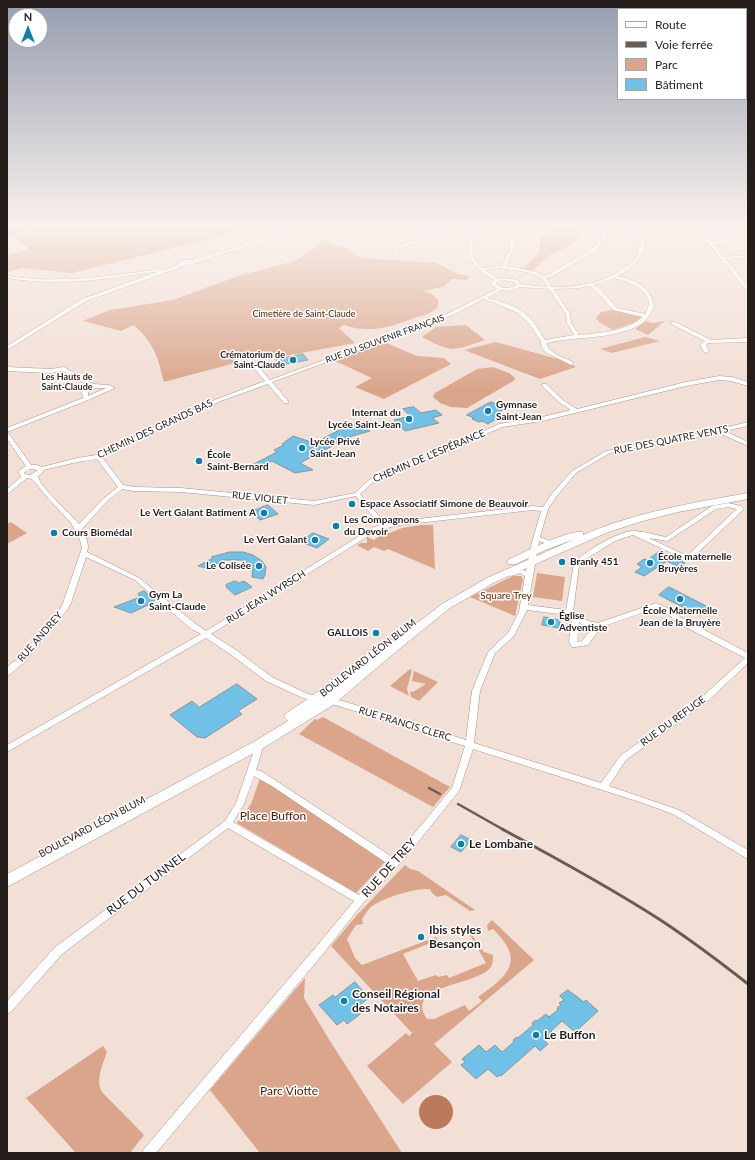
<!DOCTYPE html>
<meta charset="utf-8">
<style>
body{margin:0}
#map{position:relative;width:755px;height:1160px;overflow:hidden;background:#f2dfd6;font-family:Lato,sans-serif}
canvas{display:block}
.frame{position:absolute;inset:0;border:8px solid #241d1a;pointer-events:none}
.legend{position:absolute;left:617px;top:8px;width:130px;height:92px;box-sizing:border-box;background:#fff;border:1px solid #a7a5a3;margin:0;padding:5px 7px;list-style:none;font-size:12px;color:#241d1a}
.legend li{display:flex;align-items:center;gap:8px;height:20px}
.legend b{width:20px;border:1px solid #a7a5a3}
.north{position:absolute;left:8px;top:8px;width:40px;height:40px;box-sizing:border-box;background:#fff;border:1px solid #a7a5a3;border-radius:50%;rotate:0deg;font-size:11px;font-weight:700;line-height:16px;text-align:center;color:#241d1a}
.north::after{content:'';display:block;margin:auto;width:14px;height:18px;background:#0f7fa7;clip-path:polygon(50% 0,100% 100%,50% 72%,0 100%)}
</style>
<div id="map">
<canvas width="755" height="1160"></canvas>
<div class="frame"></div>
<ul class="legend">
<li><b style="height:5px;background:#fff"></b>Route</li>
<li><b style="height:5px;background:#665b56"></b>Voie ferrée</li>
<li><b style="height:11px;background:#daa58b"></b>Parc</li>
<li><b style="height:11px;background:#71c0e5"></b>Bâtiment</li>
</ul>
<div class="north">N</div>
</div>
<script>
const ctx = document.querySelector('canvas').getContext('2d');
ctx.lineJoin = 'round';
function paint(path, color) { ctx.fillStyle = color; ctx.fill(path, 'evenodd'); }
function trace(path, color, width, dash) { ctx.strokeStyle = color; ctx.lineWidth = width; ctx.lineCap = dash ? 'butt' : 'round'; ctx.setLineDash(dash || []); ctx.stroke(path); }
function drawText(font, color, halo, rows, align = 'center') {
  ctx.font = font + ' Lato,sans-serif'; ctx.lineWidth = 3; ctx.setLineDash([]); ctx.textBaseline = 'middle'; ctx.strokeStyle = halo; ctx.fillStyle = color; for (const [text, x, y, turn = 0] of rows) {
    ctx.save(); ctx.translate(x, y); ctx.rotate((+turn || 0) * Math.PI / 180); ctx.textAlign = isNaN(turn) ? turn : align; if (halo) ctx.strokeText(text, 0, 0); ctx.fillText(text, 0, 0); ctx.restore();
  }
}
const green = new Path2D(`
 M7 226H234V233L72 273 21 268 7 273V255L30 248 21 244 19 239 7 236Z
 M555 226H579V237L573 244 550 255 532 271 523 269 540 251V237Z
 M324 241 347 248 360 258 437 263 458 274 470 276 467 280 452 279 443 287 423 291 432 294 438 300V306C433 313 425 315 417 317 392 327 370 334 344 325L339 328 355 343 274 358 253 352 240 354 235 358V363L164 382C157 355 155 345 134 325L121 331 83 321 110 310 173 300 238 276 295 261Z
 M610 308 616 311 639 316 641 318 633 323 613 330 599 322 596 318 601 312 612 310Z
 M646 321 652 323 665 321 648 335 635 329Z
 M466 325 485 340C454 351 451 353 422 337L436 327Z
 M645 337 660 341 612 353 600 349Z
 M384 342 417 356 444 358 451 364 384 399 355 387 372 378 333 360Z
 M496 342 565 361 576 367 540 379 464 350Z
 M493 367 509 373 515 378V380L467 408 451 407 440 403 433 397 435 393 477 369Z
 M11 522 27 533 7 544V524Z
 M421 525H433L435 569 388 549 384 551 374 547 368 551 357 545 361 543H367V537L374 540 386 531 390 533 402 528Z
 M537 573 565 577 562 601 533 597Z
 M513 576H521L523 579 515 616 470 597Z
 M410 669 412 670 407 689 409 696 390 686Z
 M414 671 438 682 419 701 411 697 410 691 413 692 426 684 412 681Z
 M323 717 450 787 433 807 299 734 315 719 317 720Z
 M260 778 385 862 356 893 237 823 251 804Z
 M405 865 410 869 418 871 475 910 470 911 446 895 437 897 432 893 430 889C414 888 386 897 372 906 368 909 365 915 362 919L363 924 356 925 347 939 355 958 362 965 436 937 438 940 403 954 418 981 436 975 438 977 447 975 449 978 486 963 470 935H472L484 952 493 955C493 959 493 963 491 967 478 986 403 984 427 1019H434L465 1005 469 1011 482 1001 478 997C510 975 525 960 493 929L488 931 487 925 492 920 534 960 434 1044 452 1062 403 1104 367 1066 406 1033 409 1036 412 1033 331 946 357 915Z
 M305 978 304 998 330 1041 402 1153H260L210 1090Z
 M103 1046 107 1052C103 1064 95 1080 102 1092L144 1135 130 1153H76L26 1098Z`);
const water = new Path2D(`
 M419 1112a17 17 0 1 1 34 0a17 17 0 1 1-34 0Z`);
const building = new Path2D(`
 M303 354 308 360 281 365 276 360Z
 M491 402 506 408 497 413 503 415 488 424 482 421 479 422 472 419 474 418 467 415Z
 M414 407 421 413 436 410 442 415 432 418 439 423 405 431 394 420 410 416 403 409Z
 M353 423 370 431 349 437 300 463 313 470 295 473 272 461 258 468 252 465 277 452 274 450 284 445 282 444 293 436 314 443Z
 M268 505 278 514 260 520 251 512Z
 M313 533 329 539 317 548 301 542Z
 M660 551 685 563 679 567 667 561 644 576 635 572 642 567 637 564 644 559 647 560Z
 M230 552H243L253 555 262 561 266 567 265 575 263 579 252 577 253 566 242 560H222L210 569 198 566 213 558 212 557Z
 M235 581 239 583 244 581 252 587 235 595 226 587H227L226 585Z
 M669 587 710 608 700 616 659 595Z
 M144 591 155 600 151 602 152 603 131 613 114 607 140 597 138 594Z
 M544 617 560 620 559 628 542 625Z
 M237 684 257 699 238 711 242 714 205 738 197 737 170 715 192 701 199 707Z
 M461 835 471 840 461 852 451 847Z
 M355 982 369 998 358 1006 363 1012 347 1024 344 1020 337 1025 319 1005 333 995 335 997Z
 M568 990 584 1002 586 1000 598 1011 575 1032 562 1021 551 1031 553 1033 544 1040 548 1044 540 1051 535 1046 501 1076 500 1075 497 1077 488 1069 476 1079 461 1065 465 1062 462 1059 479 1045 486 1052 495 1045 502 1052 514 1042 513 1040 517 1037 518 1038 533 1025 532 1023 536 1020 537 1021 546 1014 549 1017 558 1010 557 1008 561 1005 559 1003 564 1000 560 996Z`);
const street = new Path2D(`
 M38 226H44L7 240V238Z
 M309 226H316L194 263V264L184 266 86 301 7 350V346L82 299 160 271C109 279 58 287 7 278V276C58 284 109 276 160 269H162V271L178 265V263L185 260H192Z
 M461 226 485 227C469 239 468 253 482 268L502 266 510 249 509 244 513 234 519 226H523L517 234 513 245 527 246 529 247 527 248 514 247V249L506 266 518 268 536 272 543 276 549 274 593 248 602 237V226H606V237L597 250 553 276 546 278 552 287C561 287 571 287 580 285 585 284 588 283 592 283 599 282 606 278 612 275 633 264 648 252 635 226H639C642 231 644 236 645 241 645 257 630 270 618 276 636 281 651 286 654 307 652 311 650 316 646 320 624 340 575 336 547 343 547 353 565 358 573 362V364L571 365 545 352 541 346V342L531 326 518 313 493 302 483 299 455 314 428 325 272 382 288 401V403H284L268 384 221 401 114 450 102 457 123 485 134 487 181 488 314 501 355 493 369 480 381 473 427 457 499 424 542 417 571 410 560 403 542 386V384H546L564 401 577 409 686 382 719 376 732 377 748 382V386L731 381 719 380 686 386 542 421 502 427 431 459 385 475 373 482 360 494 386 524 400 521 533 506 543 507 551 495 572 471 606 451 720 429 748 422V426L725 431 748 442V446L719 433 610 453 576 473 556 497 548 509 540 537 555 543 556 544 553 546 539 541 528 605 566 610 574 564C582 552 618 532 632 531 643 531 655 535 666 537L712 506 728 503 741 506 744 509 743 510 692 558H682L633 535 623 538 615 541 581 562 579 565 573 612 588 621 598 623 656 603 677 612 680 617 748 653V663L709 700 626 760 609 786 679 810 748 850V859L673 814 640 802 473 749 459 791 406 857 363 903 323 954 156 1153H142L144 1149 315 948 354 901 228 828 62 954 11 1012 7 1014V1001L54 948 225 821 236 803 257 742H263L264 744 256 770 261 771 394 858 452 788 465 746 339 706 303 698 266 681 230 654 206 638 7 752V745L201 634 190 628 135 580 86 557 71 603 67 610 23 664C17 667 12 674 7 676V668L11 663 17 660 60 609 63 603 82 548 80 540 71 523 47 497 32 479 27 478 9 493 7 494V489L21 477 18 471 26 466 7 439V433L9 434 31 465H37L42 467 77 458 96 455 110 448 217 399 265 381 247 360V358H251L270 380 424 323 451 312 497 289 491 284 494 280C475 269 456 249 477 229L463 228 400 248 396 251 392 250 396 246ZM499 268C510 270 534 271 542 279 544 281 546 284 547 287L520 284 518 280 504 278 498 279 485 270ZM614 278C631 283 659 292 645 314L617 308 600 289 594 285ZM504 280 514 282 516 285C509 289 502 289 496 284L498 281ZM589 286 596 291 613 310 643 317C625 331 602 333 579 335L571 323 570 314 554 289 579 288ZM520 287 549 289 566 314 567 323 574 335 545 340C539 330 532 318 522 311 513 305 497 300 487 298L501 290 509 291ZM97 459 118 487 104 498 79 524C71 513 39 487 38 476L42 473 44 470 77 462ZM30 469 38 470 30 475 25 474 24 472ZM122 489 134 491 181 492 314 505 356 496 380 525 374 527 206 631 196 624 139 578 87 552C90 544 85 536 82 529L108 500ZM728 507 737 509 688 555H685L649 538 667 541 669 540 716 509ZM533 510 541 511 531 546 526 571 520 569 509 573 508 574 511 576 520 573 525 576 519 612 508 633 488 652 472 691 466 740 343 701 308 694 272 677 236 650 211 634 378 530 400 525ZM656 608 671 616 674 621 745 658 703 696 620 756 601 783 474 743 480 691 495 653 514 636 527 610 567 615 572 618 569 641 572 647H575L588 645 601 627ZM579 622 583 625 593 627 582 641 577 642ZM254 776 272 786 388 864 359 895 233 822 244 804Z
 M694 226H698L702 232 712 242 720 240 735 226H740L724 242 714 245 724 257 748 255V257L726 259 748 286V290H746L713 249 699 234Z
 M671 322H675L711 340 748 338V342L708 343 706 345 709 351 706 353 704 352 700 345 705 341 671 324Z
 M7 367 51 369 64 367 93 384 109 385 115 388 88 400 7 432V428L83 398 82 392 89 386 63 371 51 373 7 371ZM93 388H106L88 396V392Z`);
const primary = new Path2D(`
 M748 493V499L678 512 639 522 606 533 495 582 450 608 398 650 333 705 265 747 7 887V874L255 741 288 721 284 717 285 714 312 696 385 639 389 638 394 641 442 604 487 578 575 539 545 550 516 564H508L507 562 508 560C522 553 570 529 583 532V535C636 512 692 503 748 493Z`);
const railFar1 = new Path2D(`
 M429 788 440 794
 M458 804 504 830`);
const rail = new Path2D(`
 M502 829C556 858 611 888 662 921 692 941 720 962 748 984`);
const markers = [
 [293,360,4,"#0f7fa7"],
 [488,411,4,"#0f7fa7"],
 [409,419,4,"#0f7fa7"],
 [302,448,4,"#0f7fa7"],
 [199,461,4,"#0f7fa7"],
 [352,504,4,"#0f7fa7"],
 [264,513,4,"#0f7fa7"],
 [336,526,4,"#0f7fa7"],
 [54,533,4,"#0f7fa7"],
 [315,540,4,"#0f7fa7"],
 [562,562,4,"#0f7fa7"],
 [650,563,4,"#0f7fa7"],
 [259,566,4,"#0f7fa7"],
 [680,599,4,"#0f7fa7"],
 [141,601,4,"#0f7fa7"],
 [551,622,4,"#0f7fa7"],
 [376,633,4,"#0f7fa7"],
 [461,844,4,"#0f7fa7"],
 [421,937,4,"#0f7fa7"],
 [344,1001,4,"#0f7fa7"],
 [536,1035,4,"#0f7fa7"]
];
const farParknames = [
 ["Cimetière de Saint-Claude",304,314]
];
const farStreetnames = [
 ["RUE DU SOUVENIR FRANÇAIS",385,339,-20]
];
const farPoinames = [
 ["Crématorium de",285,355],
 ["Saint-Claude",285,365]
];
const farNeighbourhoodnames = [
 ["Les Hauts de",67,377],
 ["Saint-Claude",67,387]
];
const poiNames = [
 ["Gymnase",496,405],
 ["Saint-Jean",496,417],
 ["Internat du",401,413,"right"],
 ["Lycée Saint-Jean",401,425,"right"],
 ["Lycée Privé",310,442],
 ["Saint-Jean",310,454],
 ["École",207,455],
 ["Saint-Bernard",207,467],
 ["Espace Associatif Simone de Beauvoir",360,504],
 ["Le Vert Galant Batiment A",256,513,"right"],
 ["Les Compagnons",344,520],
 ["du Devoir",344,532],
 ["Cours Biomédal",62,533],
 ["Le Vert Galant",307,540,"right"],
 ["École maternelle",658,557],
 ["Bruyères",658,569],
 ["Branly 451",570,562],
 ["Le Colisée",251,566,"right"],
 ["Gym La",149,595],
 ["Saint-Claude",149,607],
 ["École Maternelle",680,611,"center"],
 ["Jean de la Bruyère",680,623,"center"],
 ["Église",559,616],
 ["Adventiste",559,628],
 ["GALLOIS",368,633,"right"]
];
const streetNames = [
 ["CHEMIN DES GRANDS BAS",155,429,-25],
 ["RUE DES QUATRE VENTS",671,440,-11],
 ["CHEMIN DE L'ESPÉRANCE",429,456,-23],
 ["RUE VIOLET",260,498,6],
 ["RUE JEAN WYRSCH",266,597,-32],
 ["RUE ANDREY",40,637,-49],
 ["BOULEVARD LÉON BLUM",368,658,-38],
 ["RUE DU REFUGE",673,721,-36],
 ["RUE FRANCIS CLERC",405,724,17],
 ["BOULEVARD LÉON BLUM",92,827,-28]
];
const parkNames = [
 ["Square Trey",506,596]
];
const nearParknames = [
 ["Place Buffon",273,816],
 ["Parc Viotte",289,1091]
];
const nearPoinames = [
 ["Le Lombane",469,844],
 ["Ibis styles",429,930],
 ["Besançon",429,944],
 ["Conseil Régional",352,994],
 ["des Notaires",352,1008],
 ["Le Buffon",544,1035]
];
const nearStreetnames = [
 ["RUE DE TREY",389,868,-48],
 ["RUE DU TUNNEL",146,884,-37]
];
paint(green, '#daa58b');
paint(water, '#bc7a5a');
paint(building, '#71c0e5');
trace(building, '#84969f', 1);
trace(street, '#a5938b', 1);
trace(primary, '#a5938b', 1);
paint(street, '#fff');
paint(primary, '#fff');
trace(railFar1, '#665b56', 2.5);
trace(rail, '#665b56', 3);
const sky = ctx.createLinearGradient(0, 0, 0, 389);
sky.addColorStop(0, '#969daf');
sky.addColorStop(0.58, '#f9f1ed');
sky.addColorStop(1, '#f9f1ed00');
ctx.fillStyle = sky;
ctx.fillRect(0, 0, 755, 389);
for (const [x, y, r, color] of markers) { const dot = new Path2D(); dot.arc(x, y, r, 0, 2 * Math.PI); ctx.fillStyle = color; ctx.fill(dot); trace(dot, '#fff', 1.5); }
drawText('9px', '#4d2209', '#fff', farParknames);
drawText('9px', '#241d1a', '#fff', farStreetnames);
drawText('bold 9px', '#241d1a', '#fff', farPoinames, 'right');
drawText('bold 9px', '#382a23', '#fff', farNeighbourhoodnames);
drawText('bold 10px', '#241d1a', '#fff', poiNames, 'left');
drawText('10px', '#241d1a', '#fff', streetNames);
drawText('10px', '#4d2209', '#fff', parkNames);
drawText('12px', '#4d2209', '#fff', nearParknames);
drawText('bold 12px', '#241d1a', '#fff', nearPoinames, 'left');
drawText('12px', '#241d1a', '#fff', nearStreetnames);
</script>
